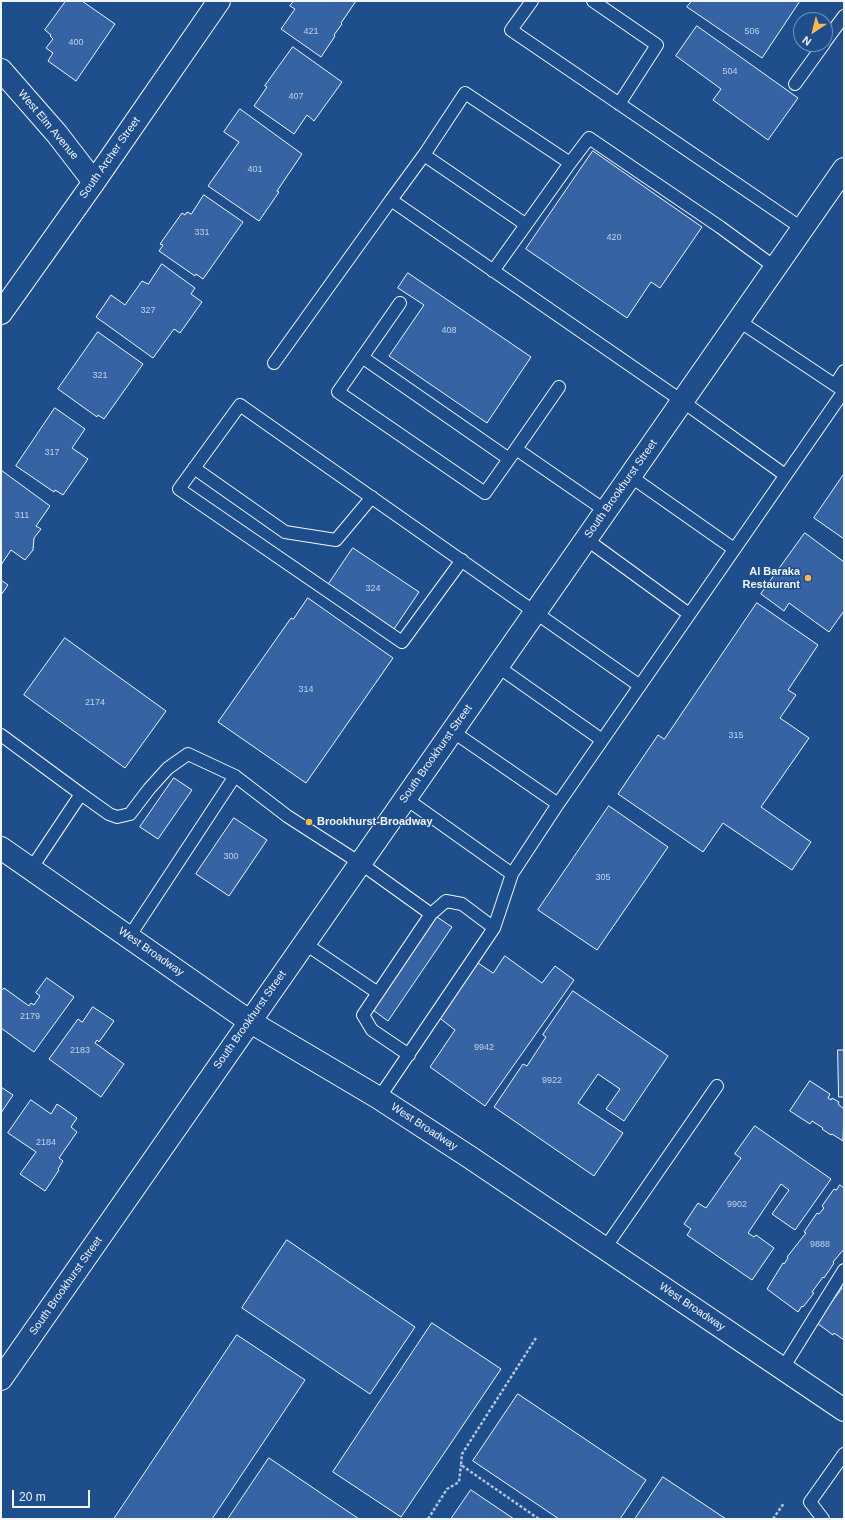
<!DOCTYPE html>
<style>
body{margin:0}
#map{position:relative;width:845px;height:1520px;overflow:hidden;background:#1f4e8c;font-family:Helvetica,sans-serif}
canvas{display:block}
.frame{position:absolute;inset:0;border:2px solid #f2f6ff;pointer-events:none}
.north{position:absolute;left:793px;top:12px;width:40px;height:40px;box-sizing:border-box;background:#1f4e8c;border:1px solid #7391ba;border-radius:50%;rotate:215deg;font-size:11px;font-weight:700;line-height:16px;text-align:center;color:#f2f6ff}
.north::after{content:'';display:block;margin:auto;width:14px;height:18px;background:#ffb74d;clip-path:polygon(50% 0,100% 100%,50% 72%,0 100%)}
.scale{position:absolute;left:12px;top:1490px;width:78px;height:18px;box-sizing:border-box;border:2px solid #f2f6ff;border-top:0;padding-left:5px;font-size:12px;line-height:14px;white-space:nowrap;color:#f2f6ff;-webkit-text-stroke:3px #1f4e8c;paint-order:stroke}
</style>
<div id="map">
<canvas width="845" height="1520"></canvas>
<div class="frame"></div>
<div class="north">N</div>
<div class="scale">20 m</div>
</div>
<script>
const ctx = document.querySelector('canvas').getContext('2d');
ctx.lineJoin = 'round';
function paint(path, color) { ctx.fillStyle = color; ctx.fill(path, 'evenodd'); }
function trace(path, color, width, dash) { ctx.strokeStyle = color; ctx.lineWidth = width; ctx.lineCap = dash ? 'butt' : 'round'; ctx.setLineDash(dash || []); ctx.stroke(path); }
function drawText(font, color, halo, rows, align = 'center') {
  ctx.font = font + ' Helvetica,sans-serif'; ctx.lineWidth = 3; ctx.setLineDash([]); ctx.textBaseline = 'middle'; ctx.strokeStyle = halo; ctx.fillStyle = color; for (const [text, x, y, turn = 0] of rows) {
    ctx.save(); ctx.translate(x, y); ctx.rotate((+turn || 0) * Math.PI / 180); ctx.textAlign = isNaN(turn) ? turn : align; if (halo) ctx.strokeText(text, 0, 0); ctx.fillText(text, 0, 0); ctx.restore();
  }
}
const building = new Path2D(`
 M66 1H82L115 24 76 81 48 61 53 53 46 48 53 39 50 36 51 35 45 30Z
 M294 1H356L341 23 342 24 334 35 335 36 321 57 281 29 295 9 290 6Z
 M692 1H800L762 58 687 7Z
 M697 26 798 98 768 140 713 100 721 89 676 56Z
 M293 47 342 82 314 121 307 115 294 134 254 106 267 87 265 86Z
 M240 109 302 154 277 191 279 192 259 221 208 186 239 142 224 132Z
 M593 151 702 227 660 288 651 282 627 318 526 249Z
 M204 195 243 222 203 279 196 274 195 276 159 251 163 245 160 244 182 213 185 215 187 212 191 214Z
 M162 264 195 288 191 294 202 302 180 333 174 329 153 358 96 317 111 295 125 305 142 281 148 284Z
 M408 273 531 357 487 423 389 356 424 305 398 288Z
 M98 332 143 364 104 419 98 415 97 417 58 389Z
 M55 408 85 429 72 448 88 459 63 495 55 490 54 492 16 466Z
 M1 470 50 506 36 526 41 529 34 538 33 550 25 560 11 550 1 565Z
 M844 474V539L814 518Z
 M805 533 844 562V611L829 632 789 603 784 611 761 594Z
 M353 548 419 592 394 629 328 585Z
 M1 580 8 585 1 595Z
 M308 598 393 658 306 783 218 722 291 618 293 619Z
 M757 603 818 645 788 690 796 695 780 718 809 738 761 807 811 842 792 870 723 823 703 852 618 794 658 735 664 739Z
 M65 638 166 711 125 768 24 695Z
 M174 778 192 790 158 839 140 827Z
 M609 806 668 847 597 950 538 910Z
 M234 818 267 840 229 896 196 874Z
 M437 917 452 927 388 1021 373 1010Z
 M505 956 542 983 555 966 574 980 485 1106 430 1067 455 1030 437 1016 475 961 493 973Z
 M47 978 74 997 34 1052 1 1028V991L4 988 29 1006 31 1003 34 1005 40 996 36 993Z
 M573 991 668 1056 624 1121 606 1109 620 1089 598 1074 578 1103 623 1133 594 1176 494 1107 523 1064 527 1066 546 1037 543 1035Z
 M93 1007 114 1021 99 1042 97 1040 95 1043 124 1064 101 1097 49 1059 78 1019 82 1022Z
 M838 1050H844V1097H839Z
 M810 1081 830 1094 828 1098 831 1100 832 1098 839 1102 838 1104 844 1109 843 1141 832 1134 831 1135 822 1129 823 1128 812 1121 810 1124 790 1111Z
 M1 1087 13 1095 1 1113Z
 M31 1100 51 1114 57 1104 77 1118 71 1127 77 1132 59 1158 63 1161 58 1169 59 1170 45 1191 20 1174 36 1152 8 1133Z
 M755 1126 831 1179 795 1230 772 1214 789 1190 781 1184 748 1233 754 1237 756 1235 774 1248 752 1280 687 1235 691 1229 684 1224 698 1203 706 1208 741 1158 735 1154Z
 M840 1185 844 1188V1249L833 1262 834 1263 824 1278 823 1277 812 1292 814 1293 803 1307 802 1306 798 1312 767 1289 783 1263 784 1264 788 1258 787 1257 806 1233 804 1232 817 1213 819 1214 824 1208 822 1206 834 1189 836 1190Z
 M287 1240 415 1327 370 1394 242 1308Z
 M844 1281V1340L834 1333 833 1335 817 1323 829 1302 831 1303 842 1288 840 1287Z
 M432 1323 501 1369 401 1517 333 1472Z
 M237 1335 305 1380 212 1519H114Z
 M518 1394 646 1480 620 1519H559L473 1461Z
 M269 1458 359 1519H228Z
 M663 1477 726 1519H635Z
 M471 1490 514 1519H451Z`);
const path = new Path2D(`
 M536 1338 462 1454 461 1465 539 1519
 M428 1519 447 1489 459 1482 461 1465
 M773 1519 784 1503`);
const service = new Path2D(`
 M532 1 511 30 803 229
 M593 1 657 45 619 104
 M825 42 844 16
 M795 84 824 44
 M424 155 525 224
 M570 163 589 138 720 227 776 268
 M391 200 424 155 465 93 570 163 493 271
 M400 303 338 392 485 493 516 449 606 511
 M739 321 835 385
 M362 357 509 459
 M274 363 391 200 682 401 785 475
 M516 449 559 387
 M194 468 285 532 336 540 372 497
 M630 476 734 549
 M586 539 689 614
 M462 560 402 642 179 489 240 405 640 686
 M497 666 602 740
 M452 731 558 804
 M1 735 81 794
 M405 798 512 874
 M31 869 81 794 109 814 117 817 130 814 149 789 168 768 188 754 235 776 287 816 360 863 431 914
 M129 937 235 776
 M304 943 378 993
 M409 1055 372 1030 363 1015 431 914 446 901 462 904 494 928
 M379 1098 494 928 512 874 558 804 844 391 835 385 844 371
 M605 1248 717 1086
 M783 1368 844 1270
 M823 1519 810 1502 844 1454`);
const minor = new Path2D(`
 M1 70 57 134 94 182
 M1 313 94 182 219 1`);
const secondary = new Path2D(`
 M1 848 249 1021 379 1098 471 1158 844 1410`);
const primary = new Path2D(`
 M1 1379 844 169`);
const markers = [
 [808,578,4,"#ffb74d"],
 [309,822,4,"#ffb74d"]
];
const numberNames = [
 ["421",311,32],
 ["506",752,32],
 ["400",76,43],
 ["504",730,72],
 ["407",296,97],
 ["401",255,170],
 ["331",202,233],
 ["420",614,238],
 ["327",148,311],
 ["408",449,331],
 ["321",100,376],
 ["317",52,453],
 ["311",22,516],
 ["324",373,589],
 ["314",306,690],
 ["2174",95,703],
 ["315",736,736],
 ["300",231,857],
 ["305",603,878],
 ["2179",30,1017],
 ["9942",484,1048],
 ["2183",80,1051],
 ["9922",552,1081],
 ["2184",46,1143],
 ["9902",737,1205],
 ["9888",820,1245]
];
const streetNames = [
 ["West Elm Avenue",48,125,50],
 ["South Archer Street",110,158,-55],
 ["South Brookhurst Street",621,489,-55],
 ["South Brookhurst Street",436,754,-55],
 ["West Broadway",151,952,35],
 ["South Brookhurst Street",250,1020,-55],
 ["West Broadway",424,1127,33],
 ["South Brookhurst Street",66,1286,-55],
 ["West Broadway",692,1307,34]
];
const poiNames = [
 ["Al Baraka",800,572],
 ["Restaurant",800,585],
 ["Brookhurst-Broadway",317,822,"left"]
];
paint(building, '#3563a3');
trace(building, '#f2f6ff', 1);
trace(service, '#f2f6ff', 14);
trace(minor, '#f2f6ff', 24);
trace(secondary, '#f2f6ff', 24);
trace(primary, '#f2f6ff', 24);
trace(path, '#b3c4dc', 2.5, [3, 2]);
trace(service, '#1f4e8c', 12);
trace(minor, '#1f4e8c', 22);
trace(secondary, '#1f4e8c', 22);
trace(primary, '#1f4e8c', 22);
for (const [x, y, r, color] of markers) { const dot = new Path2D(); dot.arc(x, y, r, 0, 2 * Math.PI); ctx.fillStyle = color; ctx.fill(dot); trace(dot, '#1f4e8c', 1.5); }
drawText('9px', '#c3d1e8', null, numberNames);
drawText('11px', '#f2f6ff', '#1f4e8c', streetNames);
drawText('bold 11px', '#f2f6ff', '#1f4e8c', poiNames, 'right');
</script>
